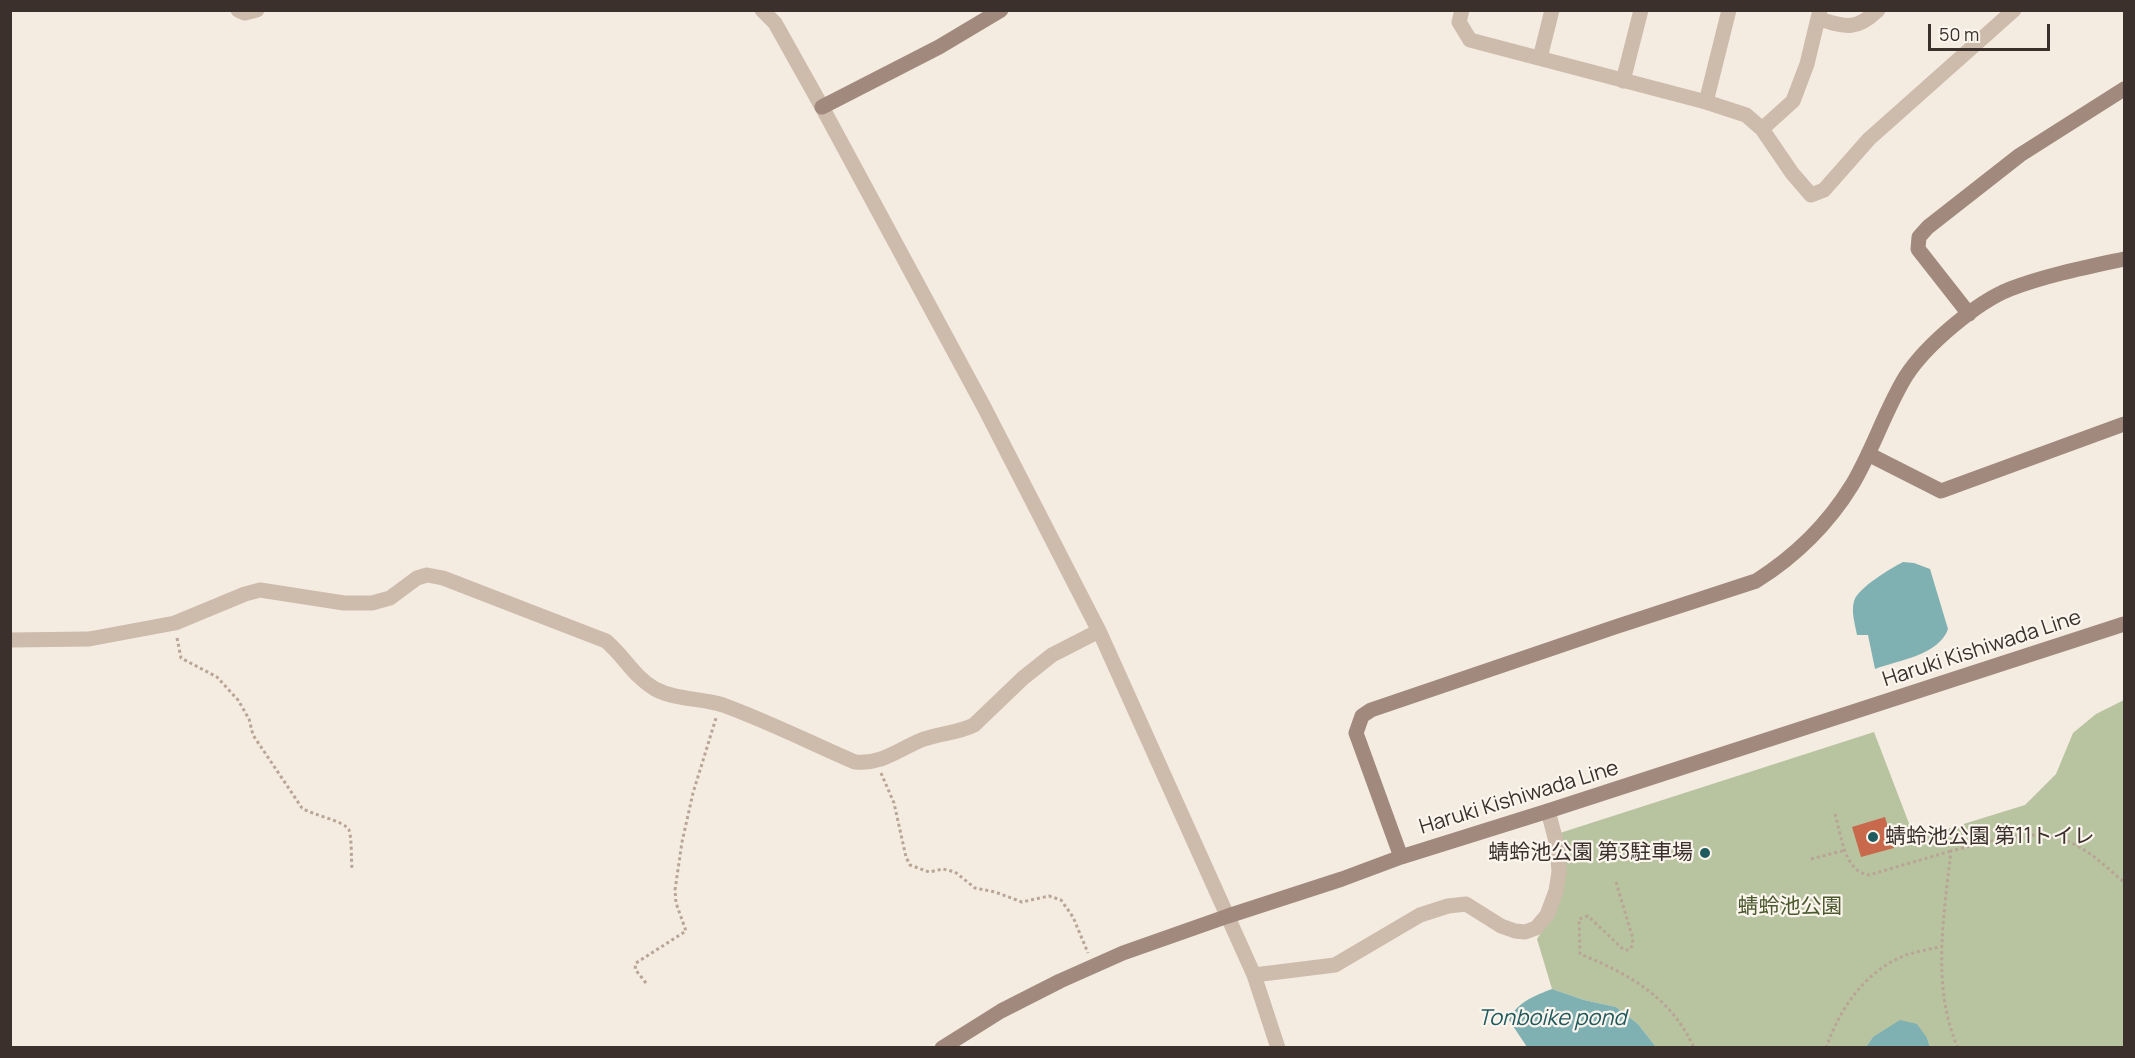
<!DOCTYPE html>
<meta charset="utf-8">
<style>
body{margin:0}
#map{position:relative;width:2135px;height:1058px;overflow:hidden;background:#f4ebe1;font-family:Manrope,sans-serif}
canvas{display:block}
.frame{position:absolute;inset:0;border:12px solid #3b302b;pointer-events:none}
.scale{position:absolute;left:1928px;top:24px;width:122px;height:27px;box-sizing:border-box;border:3px solid #3b302b;border-top:0;padding-left:8px;font-size:18px;line-height:21px;white-space:nowrap;color:#3b302b;-webkit-text-stroke:4px #fbf5ee;paint-order:stroke}
</style>
<div id="map">
<canvas width="2135" height="1058"></canvas>
<div class="frame"></div>
<div class="scale">50 m</div>
</div>
<script>
const ctx = document.querySelector('canvas').getContext('2d');
ctx.lineJoin = 'round';
function paint(path, color) { ctx.fillStyle = color; ctx.fill(path, 'evenodd'); }
function trace(path, color, width, dash) { ctx.strokeStyle = color; ctx.lineWidth = width; ctx.lineCap = dash ? 'butt' : 'round'; ctx.setLineDash(dash || []); ctx.stroke(path); }
function drawText(font, color, halo, rows, align = 'center') {
  ctx.font = font + ' Manrope,"Noto Sans JP",sans-serif'; ctx.lineWidth = 4.5; ctx.setLineDash([]); ctx.textBaseline = 'middle'; ctx.strokeStyle = halo; ctx.fillStyle = color; for (const [text, x, y, turn = 0] of rows) {
    ctx.save(); ctx.translate(x, y); ctx.rotate((+turn || 0) * Math.PI / 180); ctx.textAlign = isNaN(turn) ? turn : align; if (halo) ctx.strokeText(text, 0, 0); ctx.fillText(text, 0, 0); ctx.restore();
  }
}
const green = new Path2D(`
 M2124 700V1047H1930L1927 1038 1873 1037 1866 1047H1656L1638 1024 1616 1007 1584 1000 1552 989 1537 939C1563 901 1571 879 1560 833L1874 732 1915 839 2025 805 2056 774 2073 733 2096 714Z`);
const water = new Path2D(`
 M1903 562 1914 563 1930 569 1948 629C1939 655 1899 660 1875 669L1868 635H1857C1855 624 1851 612 1854 601 1859 587 1890 569 1903 562Z
 M1552 989 1584 1000 1616 1007 1638 1024 1656 1047H1527L1509 1020C1517 1002 1534 996 1552 989Z
 M1900 1020 1917 1024 1927 1038 1930 1047H1866L1873 1037Z`);
const building = new Path2D(`
 M1885 817 1894 848 1861 857 1852 827Z`);
const path = new Path2D(`
 M177 638 181 658 217 677 238 700 249 719 253 735 302 808C312 815 345 821 349 830 352 838 351 859 352 868
 M881 773 894 803 906 857 910 865 929 872 943 869 955 872 975 888 995 892 1022 902 1049 896 1061 900 1073 917 1088 953
 M1835 814C1841 834 1844 872 1869 875L1951 851
 M1811 859 1846 850
 M1616 882 1633 939 1632 946 1629 950H1624L1588 916 1579 919 1580 954C1629 974 1671 997 1694 1048
 M646 983 635 969 636 963 686 931 676 903 675 890 682 842 693 793 716 718
 M1826 1048C1840 1008 1865 971 1906 955 1918 951 1931 949 1943 946
 M1958 1048C1931 987 1944 915 1951 851 1993 841 2041 823 2081 848 2097 857 2110 871 2124 882`);
const street = new Path2D(`
 M238 10 245 13 257 10
 M762 10 775 23 822 107 984 407 1100 633 1254 975 1278 1048
 M1462 10 1459 22 1470 40 1706 102 1746 115 1762 129 1792 173 1811 195 1824 190 1869 139 2014 10
 M1819 19C1846 27 1856 31 1878 10
 M1540 58 1552 10
 M1623 81 1641 10
 M1706 102 1729 10
 M1762 129 1793 101 1807 64 1820 10
 M10 640 89 639 175 623 245 594 260 590 344 603H372L390 598 417 578 427 575 443 578 606 641C625 657 633 676 655 689 676 700 701 698 723 705 767 721 811 743 855 762 882 765 900 748 924 739 941 733 958 733 974 725L1023 678 1052 655 1093 634
 M1254 975 1335 965 1420 915 1448 906 1466 904 1501 926 1515 931 1525 932 1536 928 1547 915 1556 891 1559 872 1557 845 1548 811`);
const secondary = new Path2D(`
 M822 107 939 47 1001 10
 M1969 314 1918 249 1919 237 1928 227 2020 155 2124 89
 M1868 454 1941 491 2124 424
 M1401 857 1356 733 1362 716 1371 710 1615 627 1756 581C1794 557 1828 524 1852 485 1873 450 1885 410 1906 376 1926 345 1977 302 2010 289 2047 275 2087 267 2124 259
 M942 1048 1001 1011 1060 981 1123 953 1228 916 1342 879 1401 857 1548 811 2124 624`);
const markers = [
 [1873,837,6,"#1f5a5e"],
 [1705,853,6,"#1f5a5e"]
];
const streetNames = [
 ["Haruki Kishiwada Line",1982,649,-18],
 ["Haruki Kishiwada Line",1519,798,-17]
];
const poiNames = [
 ["蜻蛉池公園 第11トイレ",1885,837],
 ["蜻蛉池公園 第3駐車場",1693,853,"right"]
];
const parkNames = [
 ["蜻蛉池公園",1790,907]
];
const waterNames = [
 ["Tonboike pond",1552,1019]
];
paint(green, '#b8c4a0');
paint(water, '#7fb0b2');
paint(building, '#c8694b');
trace(path, '#b9a596', 3, [3, 3]);
trace(street, '#cdbbac', 15);
trace(secondary, '#a18a7d', 15);
for (const [x, y, r, color] of markers) { const dot = new Path2D(); dot.arc(x, y, r, 0, 2 * Math.PI); ctx.fillStyle = color; ctx.fill(dot); trace(dot, '#fbf5ee', 2); }
drawText('21px', '#3b302b', '#fbf5ee', streetNames);
drawText('21px', '#3b302b', '#fbf5ee', poiNames, 'left');
drawText('21px', '#4a5a2e', '#fbf5ee', parkNames);
drawText('italic 22px', '#1f5a5e', '#fbf5ee', waterNames);
</script>
